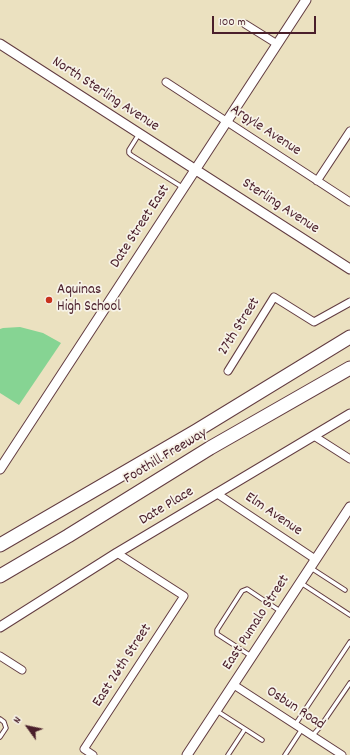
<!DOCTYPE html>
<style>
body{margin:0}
#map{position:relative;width:350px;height:755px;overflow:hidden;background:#ebe1c0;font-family:Dekko,sans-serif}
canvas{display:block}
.north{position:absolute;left:8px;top:707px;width:40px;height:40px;-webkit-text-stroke:3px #f7f3e8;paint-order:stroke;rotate:303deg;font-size:11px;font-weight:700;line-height:16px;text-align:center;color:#4a1f2b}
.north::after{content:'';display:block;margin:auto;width:14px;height:18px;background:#4a1f2b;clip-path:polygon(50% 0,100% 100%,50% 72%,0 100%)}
.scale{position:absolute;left:212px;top:16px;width:104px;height:18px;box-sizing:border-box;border:2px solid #4a1f2b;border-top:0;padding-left:5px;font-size:12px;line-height:14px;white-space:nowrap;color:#4a1f2b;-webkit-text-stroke:3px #f7f3e8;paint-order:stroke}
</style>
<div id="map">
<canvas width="350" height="755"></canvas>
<div class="north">N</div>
<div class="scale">100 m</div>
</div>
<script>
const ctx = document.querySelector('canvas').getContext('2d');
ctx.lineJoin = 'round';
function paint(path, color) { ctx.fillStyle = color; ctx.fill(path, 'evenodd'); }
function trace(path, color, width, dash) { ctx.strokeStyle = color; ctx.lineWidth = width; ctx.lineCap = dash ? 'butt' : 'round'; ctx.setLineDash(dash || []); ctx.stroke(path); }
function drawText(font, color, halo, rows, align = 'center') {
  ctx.font = font + ' Dekko,sans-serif'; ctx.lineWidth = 3.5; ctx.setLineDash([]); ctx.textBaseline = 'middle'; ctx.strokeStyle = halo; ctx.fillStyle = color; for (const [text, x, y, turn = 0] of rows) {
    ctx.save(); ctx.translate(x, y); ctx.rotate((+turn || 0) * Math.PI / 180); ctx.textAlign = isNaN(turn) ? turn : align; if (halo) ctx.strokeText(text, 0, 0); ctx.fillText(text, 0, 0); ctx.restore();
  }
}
const green = new Path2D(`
 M20 327 43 333 61 343 19 405 0 393V329L3 328Z`);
const service = new Path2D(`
 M139 134 129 150V153L131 155 182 187
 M311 568 345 590
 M301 583 350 615
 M251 656 217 634V630L242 591 247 589 280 611
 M217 711 245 729 228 755
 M0 719 4 722 6 728 0 737
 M295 725 350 642
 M245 729 262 740
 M312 736 320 727 350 683
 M285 755 302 729`);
const minor = new Path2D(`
 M245 24 277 44
 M166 82 350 202
 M317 181 350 131
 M228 371 274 297 314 322 350 302
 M314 436 350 459
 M216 493 315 559
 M0 656 22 670
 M234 685 342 755
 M93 755 84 749 184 596 117 553`);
const tertiary = new Path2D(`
 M0 44 350 269
 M0 469 306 0
 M0 627 117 553 350 414
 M187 755 350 507`);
const motorway = new Path2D(`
 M0 545 196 431 350 337
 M0 576 68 536 210 448 350 368`);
const markers = [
 [49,300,4,"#c8321e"]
];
const streetNames = [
 ["North Sterling Avenue",105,95,33],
 ["Argyle Avenue",265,131,33],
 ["Sterling Avenue",280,207,33],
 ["Date Street East",141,227,-57],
 ["27th Street",240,327,-58],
 ["Foothill Freeway",166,457,-31],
 ["Date Place",167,507,-31],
 ["Elm Avenue",273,515,34],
 ["East Pumalo Street",257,623,-57],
 ["East 26th Street",123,666,-57],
 ["Osbun Road",295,709,33]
];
const poiNames = [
 ["Aquinas",57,291],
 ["High School",57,308]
];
paint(green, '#86d493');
trace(service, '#623c41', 5.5);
trace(minor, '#623c41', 9);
trace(tertiary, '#623c41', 11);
trace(motorway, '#623c41', 15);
trace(service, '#fff', 3.5);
trace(minor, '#fff', 7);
trace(tertiary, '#fff', 9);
trace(motorway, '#fff', 13);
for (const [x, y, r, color] of markers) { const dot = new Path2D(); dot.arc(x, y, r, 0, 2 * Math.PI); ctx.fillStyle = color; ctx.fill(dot); trace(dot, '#f7f3e8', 1.5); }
drawText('15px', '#4a1f2b', '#f7f3e8', streetNames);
drawText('15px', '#4a1f2b', '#f7f3e8', poiNames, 'left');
</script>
